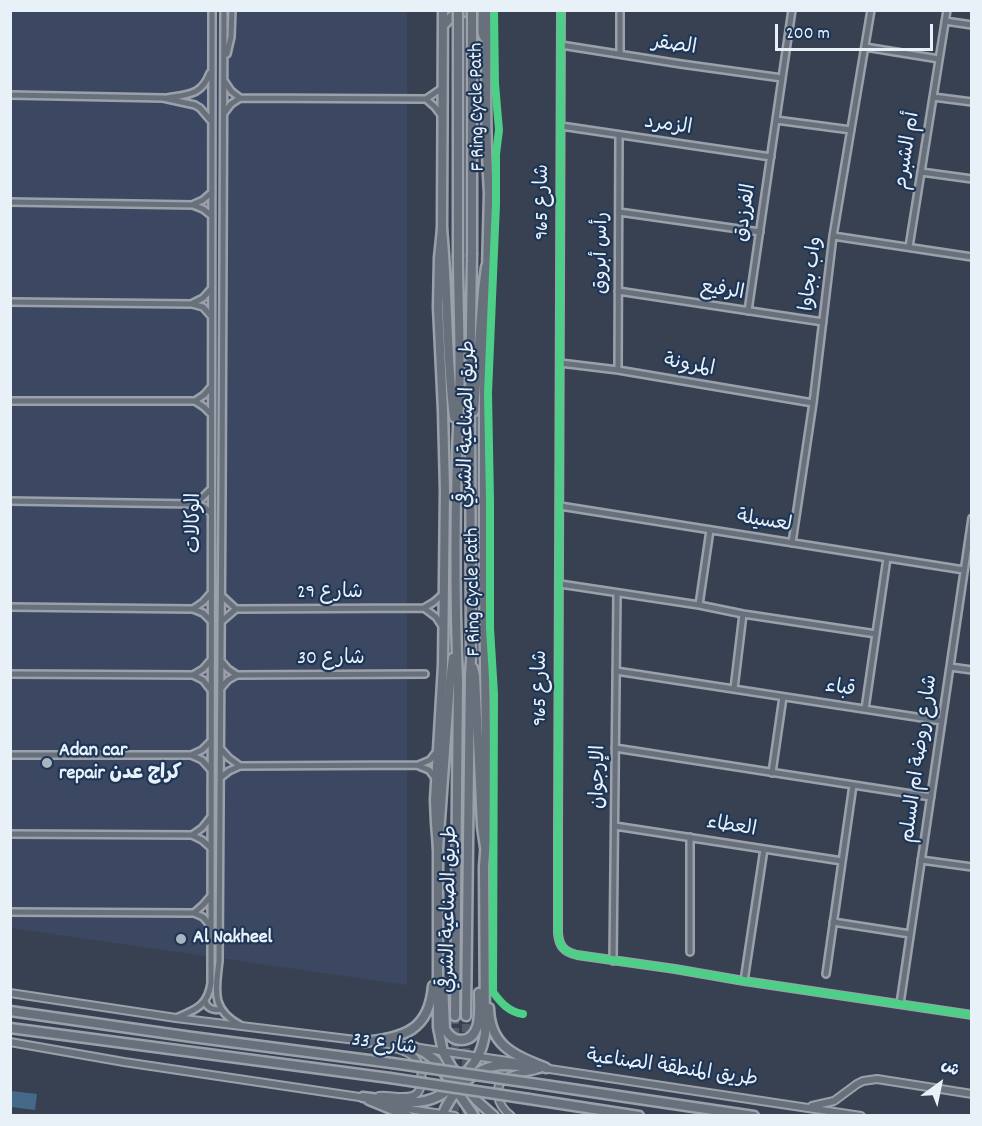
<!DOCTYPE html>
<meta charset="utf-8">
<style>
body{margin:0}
#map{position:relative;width:982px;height:1126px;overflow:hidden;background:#374151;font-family:Dekko,"Playpen Sans Arabic",sans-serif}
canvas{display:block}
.frame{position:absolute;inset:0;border:12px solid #e8f1f8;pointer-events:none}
.north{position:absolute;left:910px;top:1054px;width:60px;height:60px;-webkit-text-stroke:4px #1d3557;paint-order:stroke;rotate:33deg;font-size:16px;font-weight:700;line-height:24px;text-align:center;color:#e8f1f8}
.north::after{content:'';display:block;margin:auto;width:21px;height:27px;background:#e8f1f8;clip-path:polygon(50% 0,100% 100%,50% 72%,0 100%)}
.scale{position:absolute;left:775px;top:24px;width:158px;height:27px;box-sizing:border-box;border:3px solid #e8f1f8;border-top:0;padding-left:8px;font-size:18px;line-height:21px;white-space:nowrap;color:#e8f1f8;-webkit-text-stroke:4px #1d3557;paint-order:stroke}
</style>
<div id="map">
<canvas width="982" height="1126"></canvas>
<div class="frame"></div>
<div class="north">ش</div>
<div class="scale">200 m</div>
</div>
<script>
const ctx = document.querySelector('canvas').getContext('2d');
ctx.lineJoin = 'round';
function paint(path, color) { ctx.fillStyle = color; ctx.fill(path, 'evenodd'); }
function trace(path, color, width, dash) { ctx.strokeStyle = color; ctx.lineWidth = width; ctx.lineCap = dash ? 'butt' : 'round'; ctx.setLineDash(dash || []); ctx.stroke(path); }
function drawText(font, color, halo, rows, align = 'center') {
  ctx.font = font + ' Dekko,"Playpen Sans Arabic",sans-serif'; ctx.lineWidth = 4.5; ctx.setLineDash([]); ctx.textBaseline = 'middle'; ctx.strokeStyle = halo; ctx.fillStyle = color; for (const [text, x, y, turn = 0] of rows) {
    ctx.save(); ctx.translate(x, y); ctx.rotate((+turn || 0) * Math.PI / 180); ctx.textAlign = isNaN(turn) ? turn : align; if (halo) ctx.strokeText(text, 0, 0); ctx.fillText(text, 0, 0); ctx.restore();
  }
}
const built = new Path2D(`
 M11 11H407V985L11 928Z`);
const water = new Path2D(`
 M11 1091 37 1094 35 1110 11 1107Z`);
const trunkTunnel = new Path2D(`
 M455 1016V1075
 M455 1091V1116
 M466 1116V1016`);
const minor = new Path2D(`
 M224 10 222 495 219 961C216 989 210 1009 240 1025
 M480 10 484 30
 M561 10 558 837V933C559 946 564 952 577 955L675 969 744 981 972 1015
 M945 21 972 25
 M561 45 681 64 782 78
 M865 47 939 59
 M227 54 231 37 232 10
 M620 54V10
 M225 82 231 91 240 98
 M10 95 163 98 195 105 200 108 212 122
 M933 97 972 102
 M167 98C188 94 201 96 210 73
 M426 99 435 107 441 115
 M225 112 231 104 240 98 426 99 442 88
 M776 120 851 130
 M561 126 771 157
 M921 172 972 179
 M10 202 193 205 203 209 212 216
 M194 204 203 200 212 192
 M619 212 760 232
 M833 236 972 257
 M909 247 947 10
 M618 291 823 322
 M10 302 192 304 203 307 211 316
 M193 303 203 298 211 289
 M748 311 792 10
 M560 363 618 370 813 403
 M618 370 619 135
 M10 401H195L204 407 211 414
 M195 401 204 395 211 387
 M10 501 194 504 204 507 211 513
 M194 504 203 497 211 489
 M560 506 964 570
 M792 543 813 403 833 236 871 10
 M560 584 699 605 743 614 876 634
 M222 596 236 609
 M699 605 710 530
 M10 607 193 609 203 613 211 621
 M424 608 436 617 442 626
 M193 609 203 602 211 593
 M221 622 236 609 424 608 434 602 443 594
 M222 662 228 669 237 675 425 674
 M950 667 972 670
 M616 671 942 721
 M10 674 193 675 203 680 210 689
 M193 675 203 669 210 661
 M222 687 228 680 237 675
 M734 689 743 614
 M865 709 887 558
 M615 748 931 797
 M221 749 229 758 240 766
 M10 755H191L202 760 210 769
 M191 755 202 750 210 742
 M419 766 429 770 435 778
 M772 773 783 697
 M220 778 229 771 240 766 418 765 430 760 437 751
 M615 826 842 861
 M10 834 192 835 202 840 210 847
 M192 835 202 828 210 818
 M921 860 972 867
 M10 912 194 913 203 917 210 925
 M194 913 203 905 210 897
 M833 922 910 934
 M690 952V837
 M613 961 617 593
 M826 974 853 785
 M744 981 764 849
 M205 1001C207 1008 213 1011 221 1009
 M900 1004 972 518
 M176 1018C195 1010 208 1006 211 983L212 10`);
const tertiary = new Path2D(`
 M10 993 176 1018 413 1047 521 1063
 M10 1042 124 1062 366 1098
 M543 1068 861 1116
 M379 1096C389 1095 402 1099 412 1096 426 1092 423 1067 415 1058 409 1052 402 1050 394 1048
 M387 1104 415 1110 455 1116
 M812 1106 834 1101 857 1084 863 1081 877 1079 972 1094
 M511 1116C498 1106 490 1086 508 1077 517 1073 527 1072 536 1070`);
const primary = new Path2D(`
 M443 10 442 229 439 258 438 307 443 411 445 490 443 665 435 800 436 823 438 848V1027L443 1052 457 1077
 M443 26C463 0 475 11 484 37
 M443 983 445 1029C449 1036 454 1040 461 1040 483 1040 479 1007 479 993
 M489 1008C490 1047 515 1055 546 1068
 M365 1042C404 1037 429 1031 433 986
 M413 1047 424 1052 436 1061 474 1116
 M465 1087 477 1101 494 1116
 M363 1097C408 1102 431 1113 465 1074 477 1060 482 1052 485 1034L484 867 487 826 484 581V389L489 193C485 133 486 71 487 10
 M369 1100 408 1116
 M442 1116C451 1092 474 1067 501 1065 513 1065 527 1067 539 1068`);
const trunk = new Path2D(`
 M442 229C448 291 446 355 454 417
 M474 411 483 291 486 267
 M473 668 475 676 482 826 485 847
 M438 848 450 681 453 658
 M10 1011 192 1037 392 1063
 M455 1016 458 681C454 588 455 495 459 403 461 354 458 305 458 257
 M466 1016 470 676 471 659 470 402 472 255
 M10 1028 390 1078
 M531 1083 754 1116
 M529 1099 639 1116`);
const trunkBridge = new Path2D(`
 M458 10V257
 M472 255V10
 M392 1063 531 1083
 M390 1078 529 1099`);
const cycleway = new Path2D(`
 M494 10 495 84 499 130 496 154V204L488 393 490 500V628L494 694 493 992C501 1003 509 1012 523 1014
 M561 10 558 837V933C559 946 564 952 577 955L675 969 744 981 972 1015`);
const markers = [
 [47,763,6,"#aab3be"],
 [181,939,6,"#aab3be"]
];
const streetNames = [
 ["الصقر",674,47,8],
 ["F Ring Cycle Path",479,107,-91],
 ["الزمرد",668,127,8],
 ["أم الشبرم",909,151,-81],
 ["شارع 965",544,202,-90],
 ["الفرزدق",747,213,-81],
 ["رأس أبروق",603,253,-89],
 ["واب بجاوا",813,274,-83],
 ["الرفيع",722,292,9],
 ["المرونة",689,367,10],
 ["طريق الصناعية الشرقي",469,424,-89],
 ["الوكالات",196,523,-90],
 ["لعسيلة",764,523,9],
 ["F Ring Cycle Path",475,592,-91],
 ["شارع 29",330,594],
 ["شارع 30",331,660],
 ["شارع 965",542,688,-90],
 ["قباء",840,690,8],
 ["شارع روضة ام السلم",921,759,-82],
 ["الإرجوان",600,777,-89],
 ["العطاء",731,828,9],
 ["طريق الصناعية الشرقي",451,909,-89],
 ["شارع 33",384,1046,8],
 ["طريق المنطقة الصناعية",672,1070,8]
];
const poiNames = [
 ["Adan car",59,752],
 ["repair كراج عدن",59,775],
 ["Al Nakheel",193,939]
];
paint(built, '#3c4861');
paint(water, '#456a89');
trace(trunkTunnel, '#525b6a', 8, [8, 4]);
trace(minor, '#9ba1aa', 10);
trace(tertiary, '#9ba1aa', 10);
trace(primary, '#9ba1aa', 13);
trace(trunk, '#9ba1aa', 13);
trace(minor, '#68707b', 5);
trace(tertiary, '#68707b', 6);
trace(primary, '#68707b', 8);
trace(trunk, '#68707b', 8);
trace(trunkBridge, '#9ba1aa', 13, []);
trace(trunkBridge, '#68707b', 8);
trace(cycleway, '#4dcf88', 8);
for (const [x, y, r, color] of markers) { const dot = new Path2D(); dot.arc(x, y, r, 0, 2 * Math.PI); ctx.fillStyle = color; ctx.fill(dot); trace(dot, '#1d3557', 2); }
drawText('20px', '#e8f1f8', '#1d3557', streetNames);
drawText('bold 20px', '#e8f1f8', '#1d3557', poiNames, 'left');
</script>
